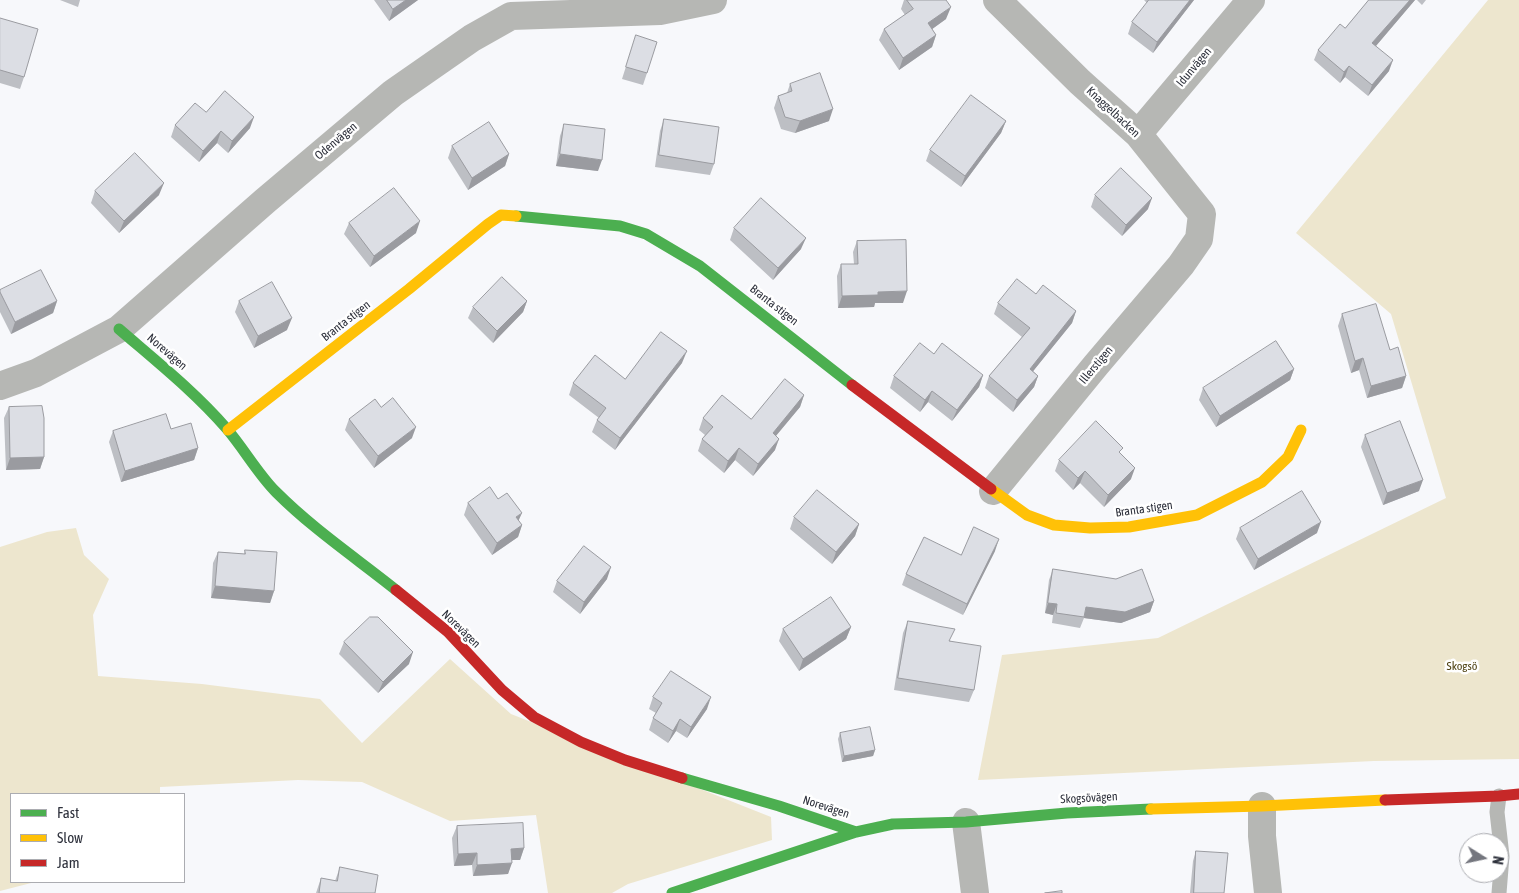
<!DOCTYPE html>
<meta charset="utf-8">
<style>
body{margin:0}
#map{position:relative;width:1519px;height:893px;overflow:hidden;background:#f7f8fb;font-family:"Asap Condensed",sans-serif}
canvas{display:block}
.legend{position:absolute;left:10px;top:793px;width:175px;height:90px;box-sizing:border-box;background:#fff;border:1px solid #abacb1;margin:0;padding:6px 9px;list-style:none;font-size:15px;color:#2d303b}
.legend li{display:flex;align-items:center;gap:10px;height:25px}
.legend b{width:25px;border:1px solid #abacb1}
.north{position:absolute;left:1459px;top:833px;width:50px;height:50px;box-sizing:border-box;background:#fff;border:1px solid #abacb1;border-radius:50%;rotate:100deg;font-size:14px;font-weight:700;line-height:20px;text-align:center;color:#2d303b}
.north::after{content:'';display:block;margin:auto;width:18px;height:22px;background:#74767e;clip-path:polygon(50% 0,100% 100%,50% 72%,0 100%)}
</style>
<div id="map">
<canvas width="1519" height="893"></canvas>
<ul class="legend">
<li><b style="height:6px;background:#4caf50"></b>Fast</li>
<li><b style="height:6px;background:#ffc107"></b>Slow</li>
<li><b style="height:6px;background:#c62828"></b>Jam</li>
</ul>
<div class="north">N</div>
</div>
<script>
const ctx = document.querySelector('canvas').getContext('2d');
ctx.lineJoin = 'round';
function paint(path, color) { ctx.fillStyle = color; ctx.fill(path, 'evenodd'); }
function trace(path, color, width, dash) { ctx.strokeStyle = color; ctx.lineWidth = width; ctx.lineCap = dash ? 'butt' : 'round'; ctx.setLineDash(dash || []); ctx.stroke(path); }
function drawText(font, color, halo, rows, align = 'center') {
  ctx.font = font + ' "Asap Condensed",sans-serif'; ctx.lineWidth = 5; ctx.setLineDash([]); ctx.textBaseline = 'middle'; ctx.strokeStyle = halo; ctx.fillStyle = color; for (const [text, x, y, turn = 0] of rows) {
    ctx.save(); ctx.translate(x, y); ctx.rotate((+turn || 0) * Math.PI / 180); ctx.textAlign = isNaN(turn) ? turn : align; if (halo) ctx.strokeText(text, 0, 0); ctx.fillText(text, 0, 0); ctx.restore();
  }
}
const green = new Path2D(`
 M1488 0H1519V759L1374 761 978 780 1002 655 1158 638 1446 498 1391 314 1296 233Z
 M76 528 84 555 109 579 93 615 98 676 202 684 320 699 362 743 450 659 511 714 771 817 772 840 628 884 612 893H548L536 815 450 821 362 782 298 780 160 787V794H11V882H35L0 891V547L47 532Z`);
const lane = new Path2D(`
 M1499 796 1497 812 1502 856 1499 893`);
const street = new Path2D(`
 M1138 134 1251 0
 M0 386 36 373 119 329 265 201 393 93 472 38 511 16 660 11 713 0
 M993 491 1096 365 1181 265 1199 239 1202 214 1138 134 1080 82 997 0
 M1262 806V836L1268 893
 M966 822 975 893`);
const fast = new Path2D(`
 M516 216 620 226 646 234 700 266 852 385
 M119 329C156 361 195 392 227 429 244 449 258 474 276 492 313 529 356 558 396 590
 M682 778 779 806 856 832
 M672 893 856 832 893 824 966 822 1067 813 1151 809`);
const slow = new Path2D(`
 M228 430 409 289 488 224 501 215 516 216
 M991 489 1027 515 1054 525 1090 528 1129 527 1197 515 1262 482 1288 457 1301 430
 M1151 809 1262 806 1385 800`);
const jam = new Path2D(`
 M852 385 991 489
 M396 590 448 632 502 690 534 717 581 742 625 760 682 778
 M1385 800 1499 796 1519 794`);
const wall = new Path2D(`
 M60 0H80L78 7Z
 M374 0H418L389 21Z
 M904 0H946V19L932 29 936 35 932 47 899 70 879 40 884 29 905 15 901 9Z
 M1144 0H1194L1153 53 1128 34 1132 22 1147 3Z
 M1369 0H1415L1376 46 1389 71 1368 96 1345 77 1340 83 1314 60 1318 50 1345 28Z
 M1417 0H1426L1422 5Z
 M0 18 24 77 20 89 0 83Z
 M636 35 647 73 643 85 622 79Z
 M790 84 829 121 795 133 781 129 774 108 778 96 787 93Z
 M206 112 250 128 228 153 217 143 199 162 171 137 175 125Z
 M664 119 714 164 710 175 655 167 660 131Z
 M1006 121 1001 133 961 187 926 161 930 150Z
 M564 124 598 171 556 166 560 136Z
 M452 146 509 154 505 166 468 190 448 158Z
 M95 191 159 195 119 233 91 203Z
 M1095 195 1148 209 1122 236 1091 207Z
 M349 223 416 233 370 267 344 234Z
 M734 228 801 249 773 280 730 240Z
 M857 241 903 303H875L874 307 838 308 837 276 841 264H854L853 252Z
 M0 290 57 301 53 313 11 334 0 312Z
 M1036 294 1076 311 1072 323 1033 371 1038 376 1034 387 1013 412 985 388 989 376 1022 337 994 314 998 303Z
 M239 301 287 330 254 348 235 312Z
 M527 301 523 312 493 343 468 318 473 307Z
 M1342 314 1390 350 1406 376 1402 388 1367 398 1359 370 1351 373 1338 326Z
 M934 354 983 375 979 387 952 421 928 402 920 412 890 388 894 376Z
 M682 363 615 450 592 432 597 420 599 418 569 395 573 383 625 379Z
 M1294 369 1290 380 1216 427 1199 400 1203 388Z
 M804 395 800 407 776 436 775 450 753 476 735 460 724 473 698 451 702 439 705 435 699 430 703 418 751 419Z
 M9 407 44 457 40 469 6 470 4 418Z
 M381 407 412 438 374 468 345 430 349 419Z
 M171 429 198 448 194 460 121 482 109 442 113 431Z
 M1365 435 1419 491 1383 505 1361 447Z
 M1121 454 1131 479 1104 507 1080 483 1073 490 1055 471 1059 460Z
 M498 499 522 525 518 537 492 555 464 515 468 503Z
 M794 517 859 524 855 536 832 564 790 529Z
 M1240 528 1317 533 1254 570 1236 539Z
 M245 550 274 591 270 603 211 598 213 563 218 552 244 554Z
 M995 551 963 615 902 585 906 574 961 555Z
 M1053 569 1154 601 1150 612 1121 623 1084 618 1080 628 1052 623 1053 615 1045 613 1049 580Z
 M607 579 580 614 553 592 557 581Z
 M908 621 951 641 974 690 969 702 894 690 903 633Z
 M851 627 846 639 799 671 779 641 783 629Z
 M344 642 409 664 378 693 339 654Z
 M653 697 707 709 687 738 676 731 668 743 649 730 653 718 656 713 649 709Z
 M840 733 875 750 873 756 842 762 838 739Z
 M457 826 524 848 520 860H512L508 874 473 876 472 865 454 866 452 838Z
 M1196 851 1224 893H1190L1193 861Z
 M340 867 375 893H316L321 878 335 881Z`);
const shadedWall = new Path2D(`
 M406 0H418L389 21 393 9Z
 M1190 0H1194L1153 53 1157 42Z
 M1410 0H1415L1369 54 1372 43Z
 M951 7 946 19 924 35 928 23Z
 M936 35 932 47 899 70 903 58Z
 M1393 60 1389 71 1368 96 1372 85Z
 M1349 66 1345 77 1340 83 1344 72Z
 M833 109 829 121 795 133 800 121Z
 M254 117 250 128 228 153 232 141Z
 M1006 121 1001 133 961 187 965 176Z
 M221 131 217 143 199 162 203 151Z
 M509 154 505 166 468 190 472 178Z
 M560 154 602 160 598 171 556 166Z
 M164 183 159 195 119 233 124 221Z
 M1152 198 1148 209 1122 236 1126 225Z
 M420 221 416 233 370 267 374 256Z
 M806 238 801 249 773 280 778 268Z
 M907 291 903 303H875L874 307 838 308 842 296 878 292Z
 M57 301 53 313 11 334 15 322Z
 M527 301 523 312 493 343 497 331Z
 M1076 311 1072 323 1026 380 1030 369Z
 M292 318 287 330 254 348 258 336Z
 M687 351 682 363 615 450 620 438Z
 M1363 358 1359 370 1351 373 1355 361Z
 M1294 369 1290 380 1216 427 1220 416Z
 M983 375 979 387 952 421 957 410Z
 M1038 376 1034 387 1013 412 1017 400Z
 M1406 376 1402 388 1367 398 1371 386Z
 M932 391 928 402 920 412 925 400Z
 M804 395 800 407 769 444 773 433Z
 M416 427 412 438 374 468 378 456Z
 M779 439 775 450 753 476 758 464Z
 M198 448 194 460 121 482 125 471Z
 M739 448 735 460 724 473 728 461Z
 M44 457 40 469 6 470 10 458Z
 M1135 468 1131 479 1104 507 1108 495Z
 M1085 471 1080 483 1073 490 1078 478Z
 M1423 480 1419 491 1383 505 1387 493Z
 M522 513 517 524 516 517Z
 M1321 522 1317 533 1254 570 1258 559Z
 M859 524 855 536 832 564 836 552Z
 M522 525 518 537 492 555 497 543Z
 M999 539 995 551 963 615 967 604Z
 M611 567 607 579 580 614 584 602Z
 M215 586 274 591 270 603 211 598Z
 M1154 601 1150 612 1121 623 1084 618 1086 607Z
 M1048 603 1057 604 1053 615 1045 613Z
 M851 627 846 639 799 671 803 659Z
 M413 652 409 664 378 693 383 682Z
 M711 697 707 709 687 738 691 727Z
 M680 719 676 731 668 743 673 731Z
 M875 750 873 756 842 762 844 756Z
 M524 848 520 860H507L511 849Z
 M477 853 472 865 454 866 458 854Z
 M512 863 508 874 473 876 477 865Z`);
const building = new Path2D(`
 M387 0H406L393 9Z
 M907 0H946L951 7 928 23 936 35 903 58 884 29 913 9Z
 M1149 0H1190L1157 42 1132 22Z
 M1369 0H1410L1372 43 1393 60 1372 85 1349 66 1344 72 1318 50 1340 24 1345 28Z
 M0 18 38 29 24 77 0 70Z
 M636 35 657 42 647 73 626 67Z
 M820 73 833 109 800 121 785 117 778 96 792 91 790 84Z
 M225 91 254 117 232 141 221 131 203 151 175 125 195 103 206 112Z
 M971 95 1006 121 965 176 930 150Z
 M664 119 719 127 714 164 659 155Z
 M489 122 509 154 472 178 452 146Z
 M564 124 605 129 602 160 560 154Z
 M135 153 164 183 124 221 95 191Z
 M1121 168 1152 198 1126 225 1095 195Z
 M394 188 420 221 374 256 349 223Z
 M761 198 806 238 778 268 734 228Z
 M906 240 907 291 878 292V295L842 296 841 264H858L857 241Z
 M41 270 57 301 15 322 0 292V290Z
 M502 277 527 301 497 331 473 307Z
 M1017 279 1036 294 1043 285 1076 311 1030 369 1038 376 1017 400 989 376 1030 328 998 303Z
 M272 282 292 318 258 336 239 301Z
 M1376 304 1390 350 1398 347 1406 376 1371 386 1363 358 1355 361 1342 314Z
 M661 332 687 351 620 438 597 420 606 408 573 383 595 355 625 379Z
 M1276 341 1294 369 1220 416 1203 388Z
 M920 343 934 354 942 343 983 375 957 410 932 391 925 400 894 376Z
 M785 379 804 395 773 433 779 439 758 464 739 448 728 461 702 439 713 427 703 418 722 395 751 419Z
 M393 398 416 427 378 456 349 419 375 399 381 407Z
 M42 406 44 418V457L10 458 9 407Z
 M166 414 171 429 191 423 198 448 125 471 113 431Z
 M1096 421 1123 448 1119 452 1135 468 1108 495 1085 471 1078 478 1059 460Z
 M1400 421 1423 480 1387 493 1365 435Z
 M490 487 498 499 507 493 522 513 516 517 522 525 497 543 468 503Z
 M817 490 859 524 836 552 794 517Z
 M1302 491 1321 522 1258 559 1240 528Z
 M974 527 999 539 967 604 906 574 924 537 961 555Z
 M584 546 611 567 584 602 557 581Z
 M245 550 277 552 274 591 215 586 218 552 245 554Z
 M1053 569 1116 579 1142 569 1154 601 1125 612 1086 607 1084 617 1056 613 1057 604 1048 603Z
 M831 597 851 627 803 659 783 629Z
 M370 617H378L413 652 383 682 344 642Z
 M908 621 955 629 949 641 981 646 974 690 898 678Z
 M671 671 711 697 691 727 680 719 673 731 653 718 662 703 653 697Z
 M870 727 875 750 844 756 840 733Z
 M523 823 524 848 511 849 512 863 477 865V853L458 854 457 826Z
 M1196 851 1228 853 1224 893H1194Z
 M340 867 378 875 375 893H319L321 878 337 881Z
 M1062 891V893H1045Z`);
const streetNames = [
 ["Idunvägen",1194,67,-50],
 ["Knaggelbacken",1113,112,43],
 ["Odenvägen",336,141,-40],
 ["Branta stigen",774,305,38],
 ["Branta stigen",346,321,-38],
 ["Norevägen",167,352,41],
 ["Illerstigen",1096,365,-50],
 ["Branta stigen",1144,509,-8],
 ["Norevägen",461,629,44],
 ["Skogsövägen",1089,798,-3],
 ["Norevägen",826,807,18]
];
const parkNames = [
 ["Skogsö",1462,666]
];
paint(green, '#ede6ce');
trace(lane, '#b6b7b4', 15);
trace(street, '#b6b7b4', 28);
trace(fast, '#4caf50', 11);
trace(slow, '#ffc107', 11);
trace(jam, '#c62828', 11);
paint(wall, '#bdbfc4');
paint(shadedWall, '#9a9ba0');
paint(building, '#dcdee4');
trace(building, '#9a9ba0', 1);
drawText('12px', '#2d303b', '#fff', streetNames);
drawText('12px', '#4f4213', '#fff', parkNames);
</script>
